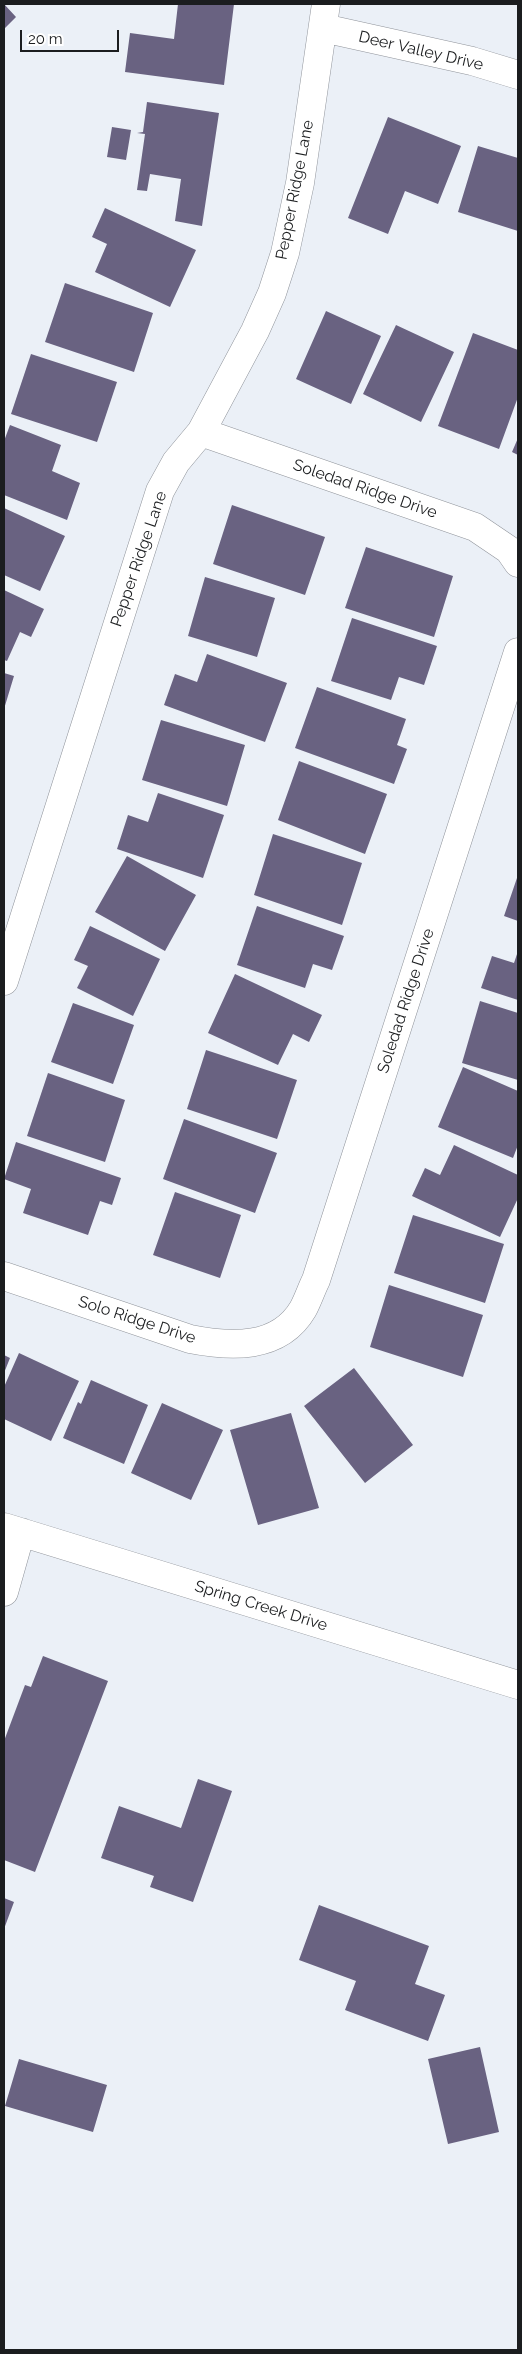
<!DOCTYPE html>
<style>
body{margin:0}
#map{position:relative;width:522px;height:2354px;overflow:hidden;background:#ebf0f7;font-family:Raleway,sans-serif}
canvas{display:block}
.frame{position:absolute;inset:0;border:5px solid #1b1d1f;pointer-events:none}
.scale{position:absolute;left:20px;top:30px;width:99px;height:22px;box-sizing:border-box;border:2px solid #1b1d1f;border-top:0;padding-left:6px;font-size:15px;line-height:18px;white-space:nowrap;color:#1b1d1f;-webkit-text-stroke:4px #fff;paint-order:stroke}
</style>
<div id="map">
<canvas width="522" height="2354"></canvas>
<div class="frame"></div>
<div class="scale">20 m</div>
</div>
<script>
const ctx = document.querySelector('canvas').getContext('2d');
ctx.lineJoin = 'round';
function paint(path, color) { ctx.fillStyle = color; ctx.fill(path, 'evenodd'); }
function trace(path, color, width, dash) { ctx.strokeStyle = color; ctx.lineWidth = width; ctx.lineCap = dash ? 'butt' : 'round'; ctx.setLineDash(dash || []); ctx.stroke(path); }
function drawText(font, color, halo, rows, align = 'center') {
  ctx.font = font + ' Raleway,sans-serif'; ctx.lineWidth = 5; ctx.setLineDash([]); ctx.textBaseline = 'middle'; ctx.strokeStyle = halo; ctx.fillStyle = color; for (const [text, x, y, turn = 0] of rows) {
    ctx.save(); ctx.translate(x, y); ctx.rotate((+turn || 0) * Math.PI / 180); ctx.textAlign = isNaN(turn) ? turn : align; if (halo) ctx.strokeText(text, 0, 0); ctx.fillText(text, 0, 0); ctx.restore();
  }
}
const building = new Path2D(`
 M4 4 16 17 4 29Z
 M178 4H234L224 85 125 72 130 33 174 39Z
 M147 102 219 113 202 226 175 221 181 179 150 174 147 191 137 190 145 134 137 133 143 132Z
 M388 117 461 146 438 204 405 191 388 234 348 218Z
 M112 127 131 130 126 160 107 157Z
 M478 146 518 158V231L458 212Z
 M105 208 196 250 170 307 95 272 107 244 92 237Z
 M65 283 153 313 134 372 45 342Z
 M326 311 381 336 351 404 296 379Z
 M396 325 454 352 421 422 363 394Z
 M473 333 518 350V397L499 449 438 426Z
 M31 354 117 382 97 442 11 414Z
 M10 425 61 445 52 471 80 483 67 520 4 495V441Z
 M518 438V455L512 452Z
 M232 505 325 537 305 595 213 564Z
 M4 508 65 536 40 591 4 575Z
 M366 547 453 576 434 637 345 608Z
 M205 577 275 598 257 657 188 636Z
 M4 590 44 609 31 637 20 632 7 661 4 660Z
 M352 618 437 646 424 685 399 677 391 700 331 681Z
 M207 654 287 683 265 742 164 705 175 674 197 682Z
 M4 673 14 676 4 709Z
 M317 687 406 719 397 745 407 749 394 784 295 748Z
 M161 720 245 745 227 806 142 780Z
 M299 761 387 794 365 854 278 820Z
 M158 793 224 815 203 878 117 849 128 815 148 822Z
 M273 834 362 863 342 925 254 895Z
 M127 856 196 895 165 951 95 912Z
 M518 875V921L504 916Z
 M257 906 344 936 332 970 313 964 305 988 237 965Z
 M90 926 160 959 133 1016 77 988 88 966 74 960Z
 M518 951V1000L481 988 492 956 514 963Z
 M235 974 322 1015 309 1042 293 1034 278 1065 208 1033Z
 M480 1001 518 1013V1080L462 1063Z
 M73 1003 134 1025 113 1084 51 1062Z
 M206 1050 297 1080 277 1139 187 1109Z
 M463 1067 518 1091V1145L513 1158 438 1127Z
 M48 1073 125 1100 105 1162 27 1136Z
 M184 1119 277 1153 255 1213 163 1179Z
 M16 1142 121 1178 112 1205 100 1201 88 1235 23 1213 31 1189 4 1179Z
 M454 1145 518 1175V1198L500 1237 412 1196 425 1168 440 1175Z
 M175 1192 241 1215 220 1278 153 1255Z
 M413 1215 504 1244 485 1303 394 1273Z
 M389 1285 483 1315 463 1377 370 1347Z
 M19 1353 79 1381 51 1441 4 1419V1387Z
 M4 1355 10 1358 4 1373Z
 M354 1368 413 1445 365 1483 304 1406Z
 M91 1380 148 1405 124 1464 63 1438 78 1402 81 1404Z
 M162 1403 223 1430 191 1500 131 1473Z
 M291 1413 319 1508 258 1525 230 1430Z
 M43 1656 108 1681 35 1872 4 1860V1741L25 1685 31 1687Z
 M198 1779 232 1791 193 1902 150 1887 154 1876 101 1858 119 1806 181 1828Z
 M4 1898 14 1902 4 1929Z
 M319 1905 429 1946 415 1984 445 1995 428 2041 345 2010 356 1981 299 1960Z
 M480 2047 499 2132 448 2144 428 2059Z
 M19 2059 107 2085 93 2132 5 2106Z`);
const minor = new Path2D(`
 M323 28 472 61 518 75
 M201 432 475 527 509 550 518 563
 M4 981 160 491 176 462 201 432 255 331 272 293 285 253 300 183 326 4
 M4 1276 190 1339C230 1347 279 1350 303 1309 308 1300 311 1290 316 1280L518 652
 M4 1527 518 1685
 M4 1592 21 1532`);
const streetNames = [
 ["Deer Valley Drive",421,51,13],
 ["Pepper Ridge Lane",295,190,-79],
 ["Soledad Ridge Drive",365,489,19],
 ["Pepper Ridge Lane",139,559,-71],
 ["Soledad Ridge Drive",406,1001,-72],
 ["Solo Ridge Drive",137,1320,18],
 ["Spring Creek Drive",261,1606,17]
];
paint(building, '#696281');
trace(minor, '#90949b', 29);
trace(minor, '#fff', 28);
drawText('16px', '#1b1d1f', '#fff', streetNames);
</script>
